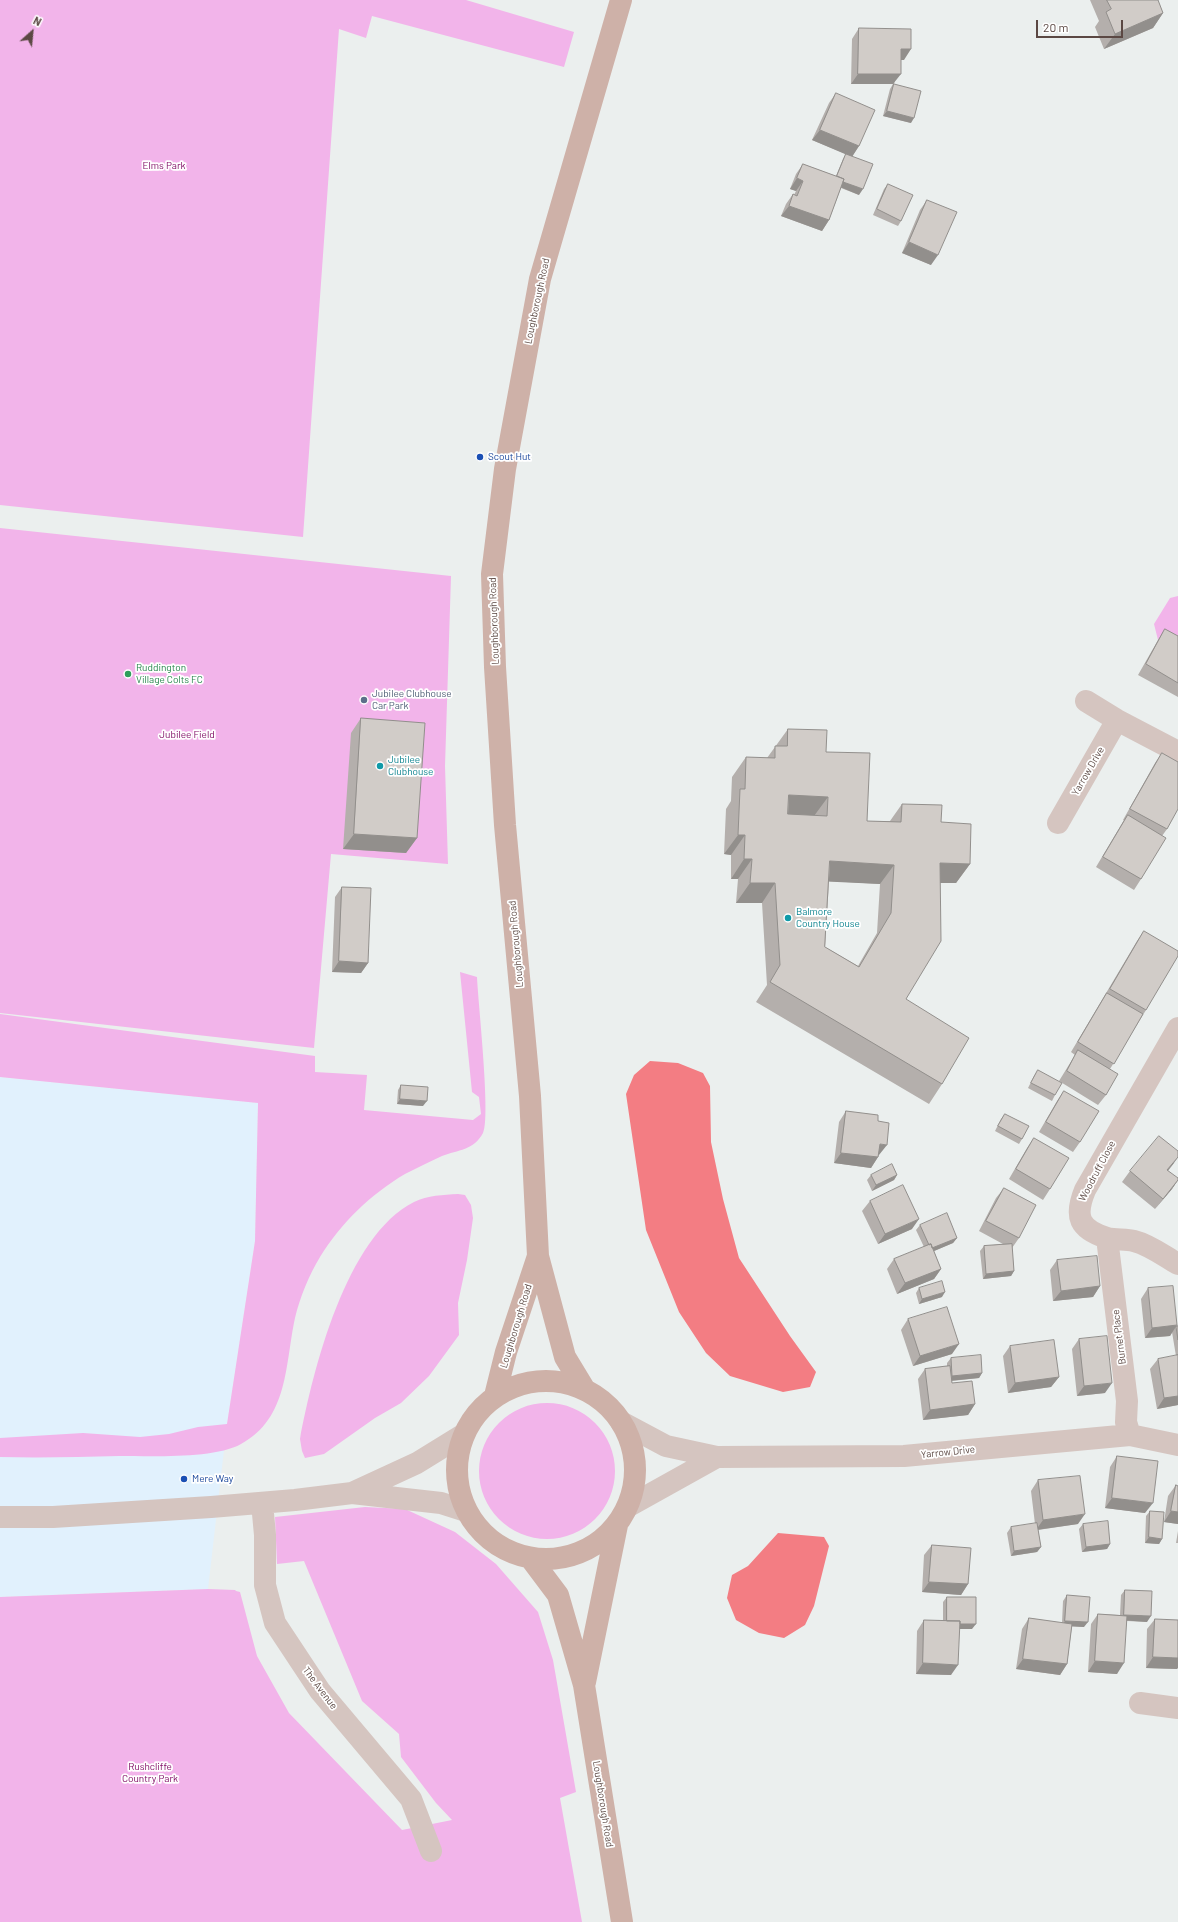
<!DOCTYPE html>
<style>
body{margin:0}
#map{position:relative;width:1178px;height:1922px;overflow:hidden;background:#ebefee;font-family:Barlow,sans-serif}
canvas{display:block}
.north{position:absolute;left:12px;top:12px;width:40px;height:40px;-webkit-text-stroke:3px #fff;paint-order:stroke;rotate:27deg;font-size:11px;font-weight:700;line-height:16px;text-align:center;color:#5b4843}
.north::after{content:'';display:block;margin:auto;width:14px;height:18px;background:#5b4843;clip-path:polygon(50% 0,100% 100%,50% 72%,0 100%)}
.scale{position:absolute;left:1036px;top:20px;width:87px;height:18px;box-sizing:border-box;border:2px solid #5b4843;border-top:0;padding-left:5px;font-size:12px;line-height:14px;white-space:nowrap;color:#5b4843;-webkit-text-stroke:3px #fff;paint-order:stroke}
</style>
<div id="map">
<canvas width="1178" height="1922"></canvas>
<div class="north">N</div>
<div class="scale">20 m</div>
</div>
<script>
const ctx = document.querySelector('canvas').getContext('2d');
ctx.lineJoin = 'round';
function paint(path, color) { ctx.fillStyle = color; ctx.fill(path, 'evenodd'); }
function trace(path, color, width, dash) { ctx.strokeStyle = color; ctx.lineWidth = width; ctx.lineCap = dash ? 'butt' : 'round'; ctx.setLineDash(dash || []); ctx.stroke(path); }
function drawText(font, color, halo, rows, align = 'center') {
  ctx.font = font + ' Barlow,sans-serif'; ctx.lineWidth = 3.5; ctx.setLineDash([]); ctx.textBaseline = 'middle'; ctx.strokeStyle = halo; ctx.fillStyle = color; for (const [text, x, y, turn = 0] of rows) {
    ctx.save(); ctx.translate(x, y); ctx.rotate((+turn || 0) * Math.PI / 180); ctx.textAlign = isNaN(turn) ? turn : align; if (halo) ctx.strokeText(text, 0, 0); ctx.fillText(text, 0, 0); ctx.restore();
  }
}
const commercial = new Path2D(`
 M0 1077 258 1103 255 1241 227 1424 208 1589 0 1597Z`);
const green = new Path2D(`
 M0 0H466L574 32 564 67 372 16 366 38 339 29 303 537 0 505Z
 M0 528 451 576 445 766 448 864 331 854 314 1048 0 1013Z
 M1178 596V651L1158 640 1154 624 1170 598Z
 M460 972 477 977C478 1002 491 1118 483 1133 474 1150 458 1150 442 1156 429 1162 417 1168 405 1174 371 1194 341 1223 320 1257 309 1275 300 1297 295 1318 285 1364 289 1418 241 1444 215 1459 151 1456 119 1456 80 1457 40 1458 0 1457V1438L83 1433 140 1437 169 1434 198 1427 227 1424 255 1241 258 1103 0 1077V1014L315 1056V1072L367 1075 364 1110 473 1120 481 1114 479 1097 472 1092Z
 M458 1194 465 1195 471 1205 473 1218 467 1260 458 1303 459 1335 429 1376 401 1403 375 1418 324 1454 305 1458 302 1451 300 1439C313 1370 346 1236 414 1202 428 1195 443 1195 458 1194Z
 M479 1471a68 68 0 1 1 136 0a68 68 0 1 1-136 0Z
 M365 1507 405 1509 455 1532 496 1564 538 1612 553 1660 576 1792 560 1798 582 1922H0V1597L208 1589 235 1590 236 1591 240 1592 257 1656 289 1713 402 1830 452 1820 436 1803 401 1757 399 1734 362 1701 304 1561 277 1564 275 1517Z`);
const water = new Path2D(`
 M650 1061 678 1063 703 1073 710 1086 711 1142 723 1199 739 1258 790 1336 816 1372 810 1387 783 1392 730 1376 706 1353 679 1312 646 1230 626 1094 634 1075Z
 M778 1533 824 1537 829 1546 814 1606 805 1625 784 1638 759 1633 736 1620 727 1598 732 1575 748 1566Z`);
const minor = new Path2D(`
 M1086 701 1117 720 1178 752
 M1058 823 1117 720
 M1178 1028 1085 1190C1074 1217 1079 1229 1107 1238 1116 1240 1126 1239 1134 1241 1150 1245 1164 1256 1178 1264
 M1107 1238 1127 1401 1126 1422 1130 1435
 M621 1422 666 1446 717 1457 904 1456 1130 1435 1178 1445
 M352 1493 417 1463 464 1434
 M262 1503 265 1535V1585L275 1623 320 1691 411 1799 431 1851
 M629 1506 717 1457
 M0 1517H53L211 1507 295 1500 352 1493 441 1503 466 1511
 M1140 1703 1178 1708`);
const major = new Path2D(`
 M457 1470a89 89 0 1 1 178 0a89 89 0 1 1-178 0Z
 M585 1390 565 1357 538 1256 530 1096 505 825 495 667 492 574 505 469 540 279 621 0
 M495 1396 506 1352 538 1256
 M531 1559 558 1595 584 1685 622 1922
 M585 1682 617 1525`);
const wall = new Path2D(`
 M1090 0H1158L1163 13 1153 28 1104 49 1095 27 1099 21Z
 M859 28 904 60H901L894 84 911 123 883 116 890 89 893 84H851L852 39Z
 M836 93 859 146 852 156 859 195 841 188 829 220 822 231 781 216 786 204 793 194 794 195 796 191 790 189 796 174 803 164 836 176 843 159 846 154 812 140 829 103Z
 M888 184 901 221 898 226 873 215 884 189Z
 M927 200 931 265 902 253 920 210Z
 M1165 629 1178 636V697L1138 675 1158 640Z
 M361 718 417 838 406 853 343 849 351 733Z
 M788 729 826 752 867 821H890L902 804 941 822 970 864 956 883H940L906 999 942 1084 929 1104 756 1002 767 985 762 903H736L738 879H731V855L724 854 726 809 731 801 732 777 746 757 767 758ZM829 881 880 884 877 933 858 966 825 947Z
 M1162 753 1167 829 1162 836 1141 879 1134 890 1096 867 1124 820H1123L1155 763Z
 M342 887 368 963 361 973 332 972 335 897Z
 M1144 931 1146 1010 1110 1069 1106 1095 1098 1105 1059 1081 1075 1055 1071 1052 1137 941Z
 M1038 1070 1055 1095 1052 1101 1028 1088 1034 1076Z
 M401 1085 423 1106 397 1104 398 1090Z
 M1064 1091 1080 1142 1073 1152 1039 1132 1057 1101Z
 M846 1111 878 1121 879 1155 878 1157 871 1168 834 1163 839 1122Z
 M1005 1114 1022 1139 1019 1144 995 1131 1001 1119Z
 M1034 1138 1050 1189 1043 1200 1009 1179 1027 1148Z
 M1174 1163 1168 1171 1178 1180 1172 1189 1155 1209 1122 1182 1130 1171Z
 M871 1175H897L894 1180 872 1191 867 1180Z
 M1004 1188 1019 1238 1012 1248 1014 1271 1011 1276 983 1279 980 1251 984 1246 1003 1244 979 1231 996 1198Z
 M870 1201 912 1229 878 1244 862 1211Z
 M920 1225 957 1238 953 1243 934 1251 941 1269 934 1279 897 1294 887 1269 894 1259 924 1247 916 1230Z
 M1057 1260 1100 1286 1093 1297 1053 1301 1050 1270Z
 M919 1288 942 1297 919 1304 916 1293Z
 M1148 1288 1177 1325 1176 1327 1178 1326V1405L1157 1409 1150 1369 1158 1359 1176 1356 1172 1332 1170 1336 1145 1338 1141 1299Z
 M908 1319 952 1354 913 1366 901 1330Z
 M1079 1339 1105 1393 1077 1396 1072 1349Z
 M1010 1346 1059 1377 1051 1387 1008 1393 1003 1356Z
 M951 1358 982 1373 979 1378 952 1381V1383L975 1404 968 1415 923 1420 918 1379 925 1369 947 1366V1363Z
 M1117 1456 1145 1513 1105 1508 1110 1467Z
 M1038 1480 1078 1524 1038 1530 1041 1547 1037 1552 1011 1556 1007 1533 1011 1527 1035 1524 1031 1491Z
 M1176 1485 1178 1486V1524L1164 1522 1168 1496Z
 M1150 1511 1162 1539 1159 1544 1145 1543 1146 1516Z
 M1083 1524 1110 1544 1107 1549 1082 1552 1079 1529Z
 M1178 1531V1543H1176Z
 M932 1545 968 1584 961 1595 922 1592 924 1555Z
 M1125 1590 1147 1622 1127 1621 1117 1674 1088 1672 1091 1624 1098 1614 1120 1615 1121 1595Z
 M1067 1595 1084 1627 1072 1626 1067 1664 1060 1675 1016 1669 1022 1629 1029 1618 1062 1623 1063 1601Z
 M947 1597 972 1629H959L951 1675 916 1674 917 1631 924 1620 943 1621V1602Z
 M1155 1619 1177 1669 1146 1668 1147 1629Z`);
const shadedWall = new Path2D(`
 M1163 13 1153 28 1104 49 1115 34Z
 M901 49H911L904 60H894Z
 M858 74H901L893 84H851Z
 M887 111 914 118 911 123 883 116Z
 M820 130 859 146 852 157 812 140Z
 M797 178 803 181 796 191 790 189Z
 M836 179 863 189 859 195 833 184Z
 M789 206 829 220 822 231 781 216Z
 M909 242 938 255 931 265 902 253Z
 M789 795 828 797 814 816 775 815Z
 M354 834 417 838 406 853 343 849Z
 M738 835H745L731 855 724 854Z
 M744 859H752L738 879H731Z
 M830 861 894 865 880 884 816 881Z
 M940 863 970 864 956 883H926Z
 M750 883H775L762 903H736Z
 M339 961 368 963 361 973 332 972Z
 M400 1099 427 1101 423 1106 397 1104Z
 M880 1144 887 1145 879 1155 873 1154Z
 M841 1153 878 1157 871 1168 834 1163Z
 M1178 1157 1174 1163 1160 1180 1167 1170Z
 M897 1175 894 1180 872 1191 876 1185Z
 M1178 1180 1172 1189 1155 1209 1163 1199Z
 M919 1219 912 1229 878 1244 885 1234Z
 M957 1238 953 1243 927 1254 930 1249Z
 M941 1269 934 1279 897 1294 905 1283Z
 M1014 1271 1011 1276 983 1279 986 1274Z
 M1100 1286 1093 1297 1053 1301 1061 1291Z
 M945 1292 942 1297 919 1304 922 1299Z
 M1177 1325 1170 1336 1145 1338 1152 1328Z
 M959 1344 952 1354 913 1366 920 1356Z
 M982 1373 979 1378 948 1381 952 1376Z
 M1059 1377 1051 1387 1008 1393 1015 1383Z
 M1112 1383 1105 1393 1077 1396 1084 1386Z
 M1178 1396V1405L1157 1409 1164 1398Z
 M975 1404 968 1415 923 1420 930 1410Z
 M1112 1498 1153 1503 1145 1513 1105 1508Z
 M1171 1511 1178 1512V1524L1164 1522Z
 M1085 1514 1078 1524 1036 1530 1043 1520Z
 M1149 1537 1162 1539 1159 1544 1145 1543Z
 M1110 1544 1107 1549 1082 1552 1086 1547Z
 M1041 1547 1037 1552 1011 1556 1014 1551Z
 M929 1582 968 1584 961 1595 922 1592Z
 M1124 1615 1151 1616 1147 1622 1120 1620Z
 M1065 1621 1088 1622 1084 1627 1062 1626Z
 M947 1623 976 1624 972 1629H943Z
 M1153 1657 1178 1658V1668L1177 1669 1146 1668Z
 M1023 1659 1067 1664 1060 1675 1016 1669Z
 M1095 1661 1124 1663 1117 1674 1088 1672Z
 M923 1663 958 1665 951 1675 916 1674Z`);
const building = new Path2D(`
 M1107 0H1158L1163 13 1115 34 1106 12 1111 9Z
 M859 28 911 29V49H901V74H858Z
 M894 84 921 91 914 118 887 111Z
 M836 93 875 110 859 146 820 130Z
 M846 154 873 164 863 189 843 182 844 179 837 176Z
 M803 164 844 179 829 220 789 206 793 194 797 196 803 181 797 178Z
 M888 184 913 195 901 221 877 209Z
 M927 200 957 212 938 255 909 242Z
 M1165 629 1178 636V683L1146 664Z
 M361 718 425 723 417 838 354 834Z
 M788 729 827 730 826 752 870 753 867 821 901 822 902 804 942 805 941 822 971 824 970 864 940 863 941 941 906 999 969 1038 942 1084 770 982 780 965 775 883H750L752 859H744L745 835H738L740 789H745L746 757 775 758V746H787ZM789 795 828 797 827 816 788 814ZM830 861 894 865 891 913 859 967 825 947Z
 M1162 753 1178 762V809L1167 829 1130 809Z
 M1128 815 1166 838 1141 879 1103 857Z
 M342 887 371 888 368 963 339 961Z
 M1144 931 1178 951V956L1146 1010 1110 989Z
 M1107 993 1143 1014 1114 1064 1078 1042Z
 M1078 1050 1118 1074 1106 1095 1067 1071Z
 M1038 1070 1062 1083 1055 1095 1031 1083Z
 M401 1085 428 1087 427 1101 400 1099Z
 M1064 1091 1099 1111 1080 1142 1046 1122Z
 M846 1111 878 1115V1121L889 1123 887 1145 880 1144 878 1157 841 1153Z
 M1005 1114 1029 1126 1022 1139 998 1126Z
 M1159 1136 1178 1151V1157L1167 1170 1178 1178V1180L1163 1199 1130 1171Z
 M1034 1138 1069 1158 1050 1189 1016 1169Z
 M892 1164 897 1175 876 1185 871 1175Z
 M903 1185 919 1219 885 1234 870 1201Z
 M1004 1188 1036 1205 1019 1238 986 1221Z
 M947 1213 957 1238 932 1248 931 1244 929 1245 920 1225Z
 M931 1244 941 1269 905 1283 894 1259Z
 M1012 1244 1014 1271 986 1274 984 1246Z
 M1097 1256 1100 1286 1061 1291 1057 1260Z
 M942 1281 945 1292 922 1299 919 1288Z
 M1173 1286 1177 1325 1152 1328 1148 1288Z
 M947 1307 959 1344 920 1356 908 1319Z
 M1178 1326V1340L1176 1327Z
 M1107 1336 1112 1383 1084 1386 1079 1339Z
 M1054 1340 1059 1377 1015 1383 1010 1346Z
 M981 1355 982 1373 952 1376 951 1358Z
 M1178 1355V1396L1164 1398 1158 1359Z
 M950 1366 952 1383 972 1381 975 1404 930 1410 925 1369Z
 M1117 1456 1158 1461 1153 1503 1112 1498Z
 M1080 1476 1085 1514 1043 1520 1038 1480Z
 M1176 1485 1178 1486V1512L1171 1511Z
 M1150 1511 1164 1512 1162 1539 1149 1537Z
 M1108 1521 1110 1544 1086 1547 1083 1524Z
 M1037 1523 1041 1547 1014 1551 1011 1527Z
 M932 1545 971 1548 968 1584 929 1582Z
 M1125 1590 1152 1591 1151 1616 1124 1615Z
 M1067 1595 1090 1597 1088 1622 1065 1621Z
 M947 1597H976V1624H960V1621H947Z
 M1098 1614 1127 1616 1124 1663 1095 1661Z
 M1029 1618 1072 1624 1067 1664 1023 1659Z
 M1155 1619 1178 1620V1658L1153 1657Z
 M924 1620 960 1621 958 1665 923 1663Z`);
const markers = [
 [480,457,4,"#1a4fb4"],
 [128,674,4,"#2e9e5b"],
 [364,700,4,"#5c6f8a"],
 [380,766,4,"#0f9aa8"],
 [788,918,4,"#0f9aa8"],
 [184,1479,4,"#1a4fb4"]
];
const parkNames = [
 ["Elms Park",164,166],
 ["Jubilee Field",187,735],
 ["Rushcliffe",150,1767],
 ["Country Park",150,1779]
];
const streetNames = [
 ["Loughborough Road",537,301,-78],
 ["Loughborough Road",494,621,-92],
 ["Yarrow Drive",1088,771,-60],
 ["Loughborough Road",516,944,-95],
 ["Woodruff Close",1097,1171,-62],
 ["Loughborough Road",516,1326,-73],
 ["Burnet Place",1119,1337,-97],
 ["Yarrow Drive",948,1452,-6],
 ["The Avenue",320,1688,53],
 ["Loughborough Road",603,1804,81]
];
const transitNames = [
 ["Scout Hut",488,457],
 ["Mere Way",192,1479]
];
const leisureNames = [
 ["Ruddington",136,668],
 ["Village Colts FC",136,680]
];
const serviceNames = [
 ["Jubilee Clubhouse",372,694],
 ["Car Park",372,706]
];
const cultureNames = [
 ["Jubilee",388,760],
 ["Clubhouse",388,772],
 ["Balmore",796,912],
 ["Country House",796,924]
];
paint(commercial, '#e1f1fd');
paint(green, '#f2b4ea');
paint(water, '#f37d83');
trace(minor, '#d5c5c0', 22);
trace(major, '#ceb1a8', 22);
paint(wall, '#b4afac');
paint(shadedWall, '#928f8c');
paint(building, '#d1ccc8');
trace(building, '#928f8c', 1);
for (const [x, y, r, color] of markers) { const dot = new Path2D(); dot.arc(x, y, r, 0, 2 * Math.PI); ctx.fillStyle = color; ctx.fill(dot); trace(dot, '#fff', 1.5); }
drawText('10px', '#810e66', '#fff', parkNames);
drawText('10px', '#5b4843', '#fff', streetNames);
drawText('10px', '#164399', '#fff', transitNames, 'left');
drawText('10px', '#27864d', '#fff', leisureNames, 'left');
drawText('10px', '#4e5e75', '#fff', serviceNames, 'left');
drawText('10px', '#0d838f', '#fff', cultureNames, 'left');
</script>
